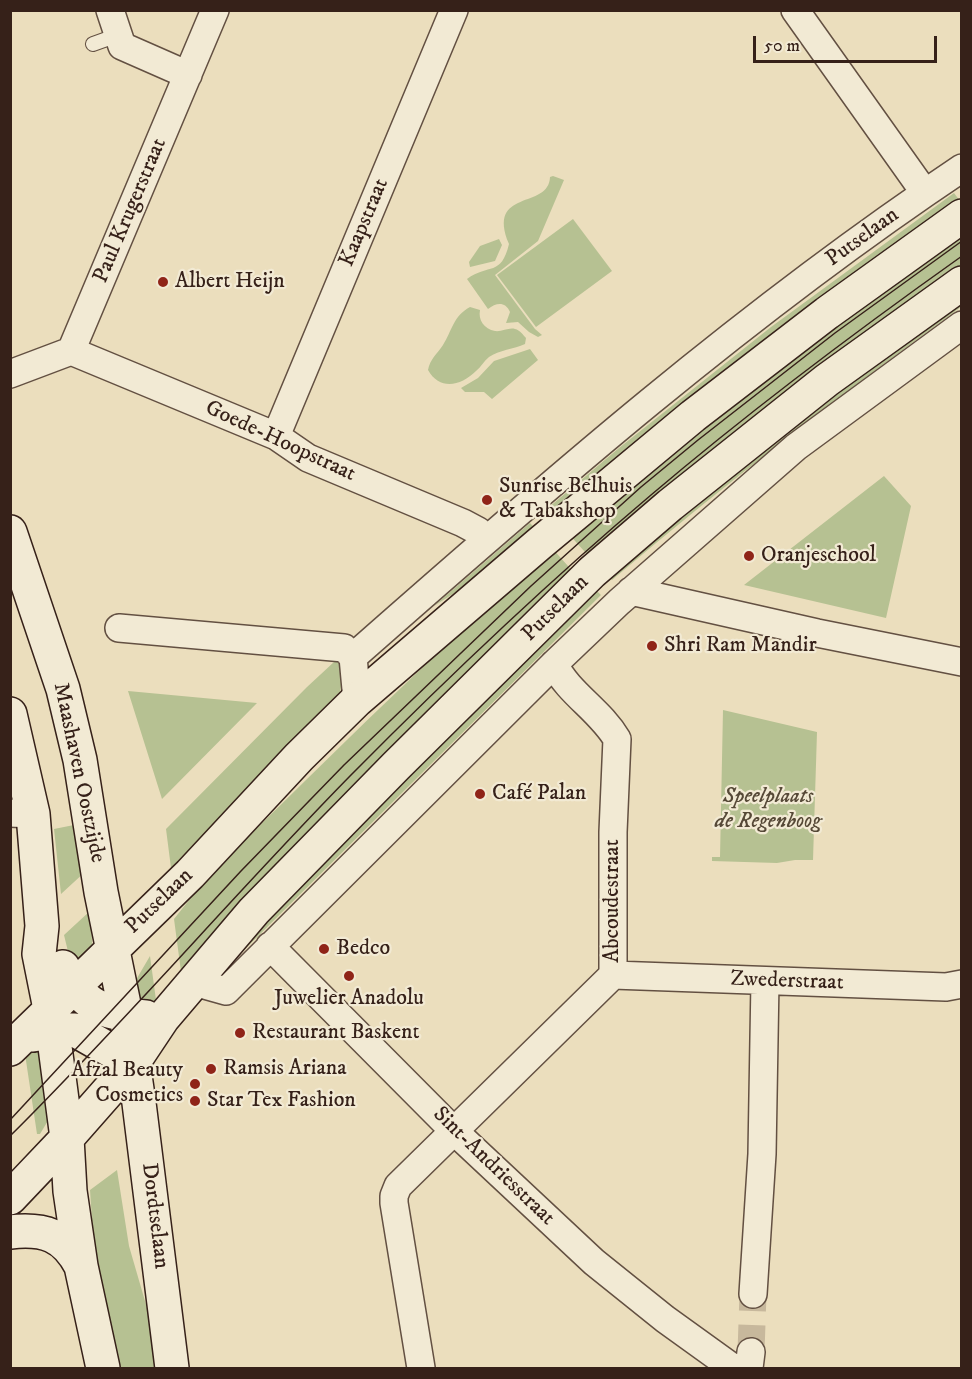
<!DOCTYPE html>
<meta charset="utf-8">
<style>
body{margin:0}
#map{position:relative;width:972px;height:1379px;overflow:hidden;background:#ebdebd;font-family:"IM FELL DW Pica",serif}
canvas{display:block}
.frame{position:absolute;inset:0;border:12px solid #362119;pointer-events:none}
.scale{position:absolute;left:753px;top:36px;width:184px;height:27px;box-sizing:border-box;border:3px solid #362119;border-top:0;padding-left:8px;font-size:18px;line-height:21px;white-space:nowrap;color:#362119;-webkit-text-stroke:4px #f2ead4;paint-order:stroke}
</style>
<div id="map">
<canvas width="972" height="1379"></canvas>
<div class="frame"></div>
<div class="scale">50 m</div>
</div>
<script>
const ctx = document.querySelector('canvas').getContext('2d');
ctx.lineJoin = 'round';
function paint(path, color) { ctx.fillStyle = color; ctx.fill(path, 'evenodd'); }
function trace(path, color, width, dash) { ctx.strokeStyle = color; ctx.lineWidth = width; ctx.lineCap = dash ? 'butt' : 'round'; ctx.setLineDash(dash || []); ctx.stroke(path); }
function drawText(font, color, halo, rows, align = 'center') {
  ctx.font = font + ' "IM FELL DW Pica",serif'; ctx.lineWidth = 4.5; ctx.setLineDash([]); ctx.textBaseline = 'middle'; ctx.strokeStyle = halo; ctx.fillStyle = color; for (const [text, x, y, turn = 0] of rows) {
    ctx.save(); ctx.translate(x, y); ctx.rotate((+turn || 0) * Math.PI / 180); ctx.textAlign = isNaN(turn) ? turn : align; if (halo) ctx.strokeText(text, 0, 0); ctx.fillText(text, 0, 0); ctx.restore();
  }
}
const green = new Path2D(`
 M553 176 564 180 538 241 495 275 535 329 542 335 538 337 529 332 518 322 506 323 510 312C505 301 496 303 488 309L467 279C489 263 501 277 509 244 486 188 549 210 550 177Z
 M954 193 960 201 557 518 548 508 619 448 771 327Z
 M573 219 612 271 536 327 497 275Z
 M961 226V269L593 561 567 532Z
 M499 239 502 245 495 261 470 267 469 262 480 246Z
 M961 297V307C842 394 725 484 612 580L607 575 676 516Z
 M470 307 480 310C478 320 484 329 495 331 502 332 509 327 515 329 520 330 523 335 526 338L525 344C514 349 499 350 489 357 484 361 481 367 476 371 461 386 440 391 428 370 430 359 437 354 443 345 452 331 453 316 470 307Z
 M530 349 538 360 492 399 484 392H465L461 388 478 378 494 361Z
 M884 476 911 506 886 618 744 585Z
 M530 523 537 530 481 576 434 606Z
 M551 547 576 575 182 979 174 919C213 868 261 825 306 780 386 701 468 624 551 547Z
 M595 589 601 595 225 969 280 904Z
 M334 662H338L343 673 340 693 171 868 166 829 307 687Z
 M128 691 257 703 162 799Z
 M723 710 817 732 813 860H795L777 863 712 861V857H720Z
 M79 824 86 871 61 894 54 829Z
 M90 911 93 954 73 972 64 935Z
 M150 956 156 1000 148 1006 130 1007 133 985Z
 M38 1049 44 1052 52 1114 40 1134H37L25 1054Z
 M117 1170 129 1246 147 1308 158 1368H117L96 1281 90 1190Z`);
const streetTunnel = new Path2D(`
 M751 1352 753 1294`);
const lane = new Path2D(`
 M93 44 118 35`);
const street = new Path2D(`
 M110 10 122 46 188 75
 M795 10 925 193
 M71 351 276 436 308 458 463 523 478 531 486 540
 M10 374 71 351 215 10
 M276 436 454 10
 M631 591 817 633 962 662
 M119 628 344 648 353 657 357 700
 M353 657C548 485 745 313 962 168
 M10 813 33 814
 M270 946 454 1131 594 1262 665 1319 733 1368
 M613 975 946 987 962 984
 M194 982 226 991 554 664 619 602 796 447 962 325
 M753 1294 762 1154 765 981
 M421 1368 394 1203V1196L398 1186 613 975V832L617 739C600 710 569 694 554 664
 M749 1368 751 1352`);
const secondary = new Path2D(`
 M10 532 63 689 80 760 101 892 126 1014 139 1103 172 1368
 M10 714 33 814 42 926 39 954 50 1009 67 1138 70 1191 81 1266 103 1368
 M63 967C82 1006 103 1014 146 1017
 M33 1035 53 1030H75L133 1063
 M10 1049 190 874 299 757 357 700 539 544 693 416 827 313 962 216
 M10 1198 67 1138 133 1063 163 1018 254 911 396 766 592 572 670 505 827 380 962 283
 M10 1232C44 1228 65 1235 81 1266`);
const tram = new Path2D(`
 M10 1120 241 871 344 765 531 586 641 487 698 440 835 333 962 241
 M10 1136C128 1019 235 893 351 775 447 678 547 583 651 495 751 410 855 332 962 256`);
const markers = [
 [163,282,6,"#8f2418"],
 [487,500,6,"#8f2418"],
 [749,556,6,"#8f2418"],
 [652,646,6,"#8f2418"],
 [480,794,6,"#8f2418"],
 [324,949,6,"#8f2418"],
 [349,976,6,"#8f2418"],
 [240,1033,6,"#8f2418"],
 [211,1069,6,"#8f2418"],
 [195,1084,6,"#8f2418"],
 [195,1101,6,"#8f2418"]
];
const streetNames = [
 ["Paul Krugerstraat",131,211,-67],
 ["Kaapstraat",365,223,-67],
 ["Putselaan",863,238,-36],
 ["Goede-Hoopstraat",280,442,25],
 ["Putselaan",556,609,-45],
 ["Maashaven Oostzijde",78,773,78],
 ["Abcoudestraat",613,901,-90],
 ["Putselaan",160,902,-44],
 ["Zwederstraat",787,982,2],
 ["Sint-Andriesstraat",493,1167,44],
 ["Dordtselaan",154,1216,83]
];
const poiNames = [
 ["Albert Heijn",175,282],
 ["Sunrise Belhuis",499,487],
 ["& Tabakshop",499,512],
 ["Oranjeschool",761,556],
 ["Shri Ram Mandir",664,646],
 ["Café Palan",492,794],
 ["Bedco",336,949],
 ["Juwelier Anadolu",349,999,"center"],
 ["Restaurant Baskent",252,1033],
 ["Ramsis Ariana",223,1069],
 ["Afzal Beauty",183,1071,"right"],
 ["Cosmetics",183,1096,"right"],
 ["Star Tex Fashion",207,1101]
];
const parkNames = [
 ["Speelplaats",768,797],
 ["de Regenboog",768,822]
];
paint(green, '#b6c192');
trace(streetTunnel, '#c7b89c', 27, [27, 14]);
trace(lane, '#635042', 16);
trace(street, '#635042', 30);
trace(secondary, '#362119', 36);
trace(lane, '#f2ead4', 14);
trace(street, '#f2ead4', 27);
trace(secondary, '#f2ead4', 33);
trace(tram, '#362119', 1.5);
for (const [x, y, r, color] of markers) { const dot = new Path2D(); dot.arc(x, y, r, 0, 2 * Math.PI); ctx.fillStyle = color; ctx.fill(dot); trace(dot, '#f2ead4', 2); }
drawText('22px', '#362119', '#f2ead4', streetNames);
drawText('22px', '#362119', '#f2ead4', poiNames, 'left');
drawText('italic 22px', '#564937', '#f2ead4', parkNames);
</script>
